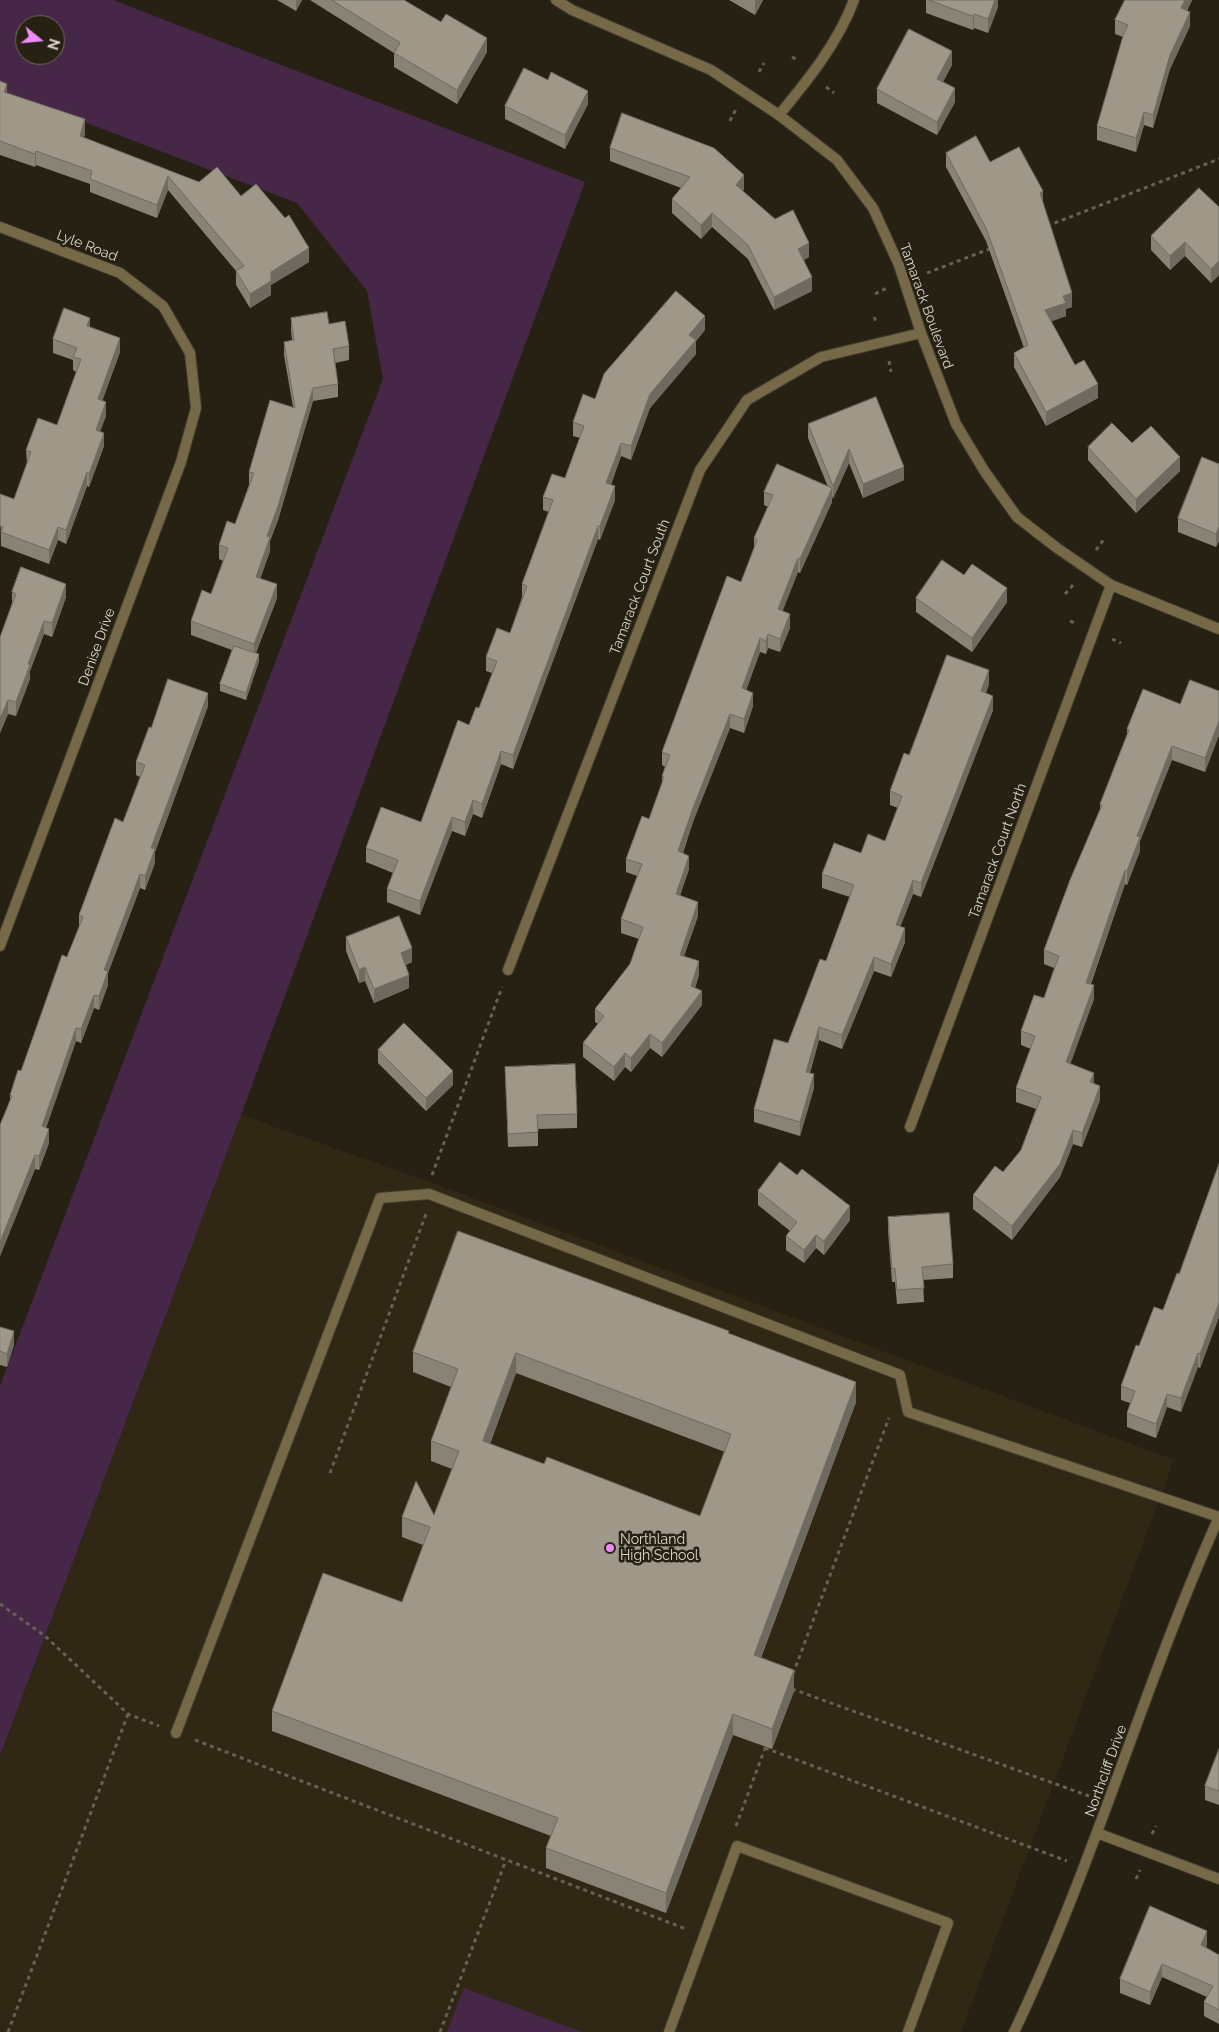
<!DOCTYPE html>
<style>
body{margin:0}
#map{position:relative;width:1219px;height:2032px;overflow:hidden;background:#262113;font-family:Raleway,sans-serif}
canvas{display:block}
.north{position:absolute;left:15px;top:15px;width:50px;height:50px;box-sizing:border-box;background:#262113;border:1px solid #6e6a5e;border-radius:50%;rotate:107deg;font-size:14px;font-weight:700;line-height:20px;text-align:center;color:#dbd7ce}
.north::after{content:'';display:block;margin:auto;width:18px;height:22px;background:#ef8bf7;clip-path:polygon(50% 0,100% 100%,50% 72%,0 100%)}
</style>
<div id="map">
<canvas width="1219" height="2032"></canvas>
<div class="north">N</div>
</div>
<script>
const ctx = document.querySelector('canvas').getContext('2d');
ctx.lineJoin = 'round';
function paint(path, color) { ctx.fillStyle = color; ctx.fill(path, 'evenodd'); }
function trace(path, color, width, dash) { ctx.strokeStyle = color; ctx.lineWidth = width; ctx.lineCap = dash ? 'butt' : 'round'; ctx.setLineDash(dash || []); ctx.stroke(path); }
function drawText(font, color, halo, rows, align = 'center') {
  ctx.font = font + ' Raleway,sans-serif'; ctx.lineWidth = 5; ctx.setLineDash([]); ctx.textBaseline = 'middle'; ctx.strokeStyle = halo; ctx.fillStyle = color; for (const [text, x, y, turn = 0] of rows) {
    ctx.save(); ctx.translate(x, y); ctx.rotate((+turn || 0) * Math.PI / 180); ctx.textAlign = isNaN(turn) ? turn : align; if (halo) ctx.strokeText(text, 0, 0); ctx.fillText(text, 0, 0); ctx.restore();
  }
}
const built = new Path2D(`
 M241 1115 430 1182 1174 1460 961 2032H0V1756Z`);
const green = new Path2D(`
 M0 0H113L585 182 241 1115 0 1756V1386L383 379 367 291 297 203 0 90ZM25 25H55V55H25Z
 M464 1988 582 2032H447Z`);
const path = new Path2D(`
 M792 57 799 61
 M759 72 764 63
 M826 87 834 93
 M730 121 736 109
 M1047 226 1219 159
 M927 273 992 248
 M875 294 887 288
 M874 317 877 324
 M889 361 891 372
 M1096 550 1104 539
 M1065 594 1073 585
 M1070 621 1077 624
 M1112 639 1121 643
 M432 1175 502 987
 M330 1473 426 1214
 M0 1604 45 1636 128 1714 159 1726
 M793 1674 889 1418
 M792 1689 1089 1796
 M195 1740 686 1929
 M765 1748 1067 1861
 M736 1826 767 1743
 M1152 1834 1156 1826
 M1136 1879 1140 1870
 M8 2032 128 1714
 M440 2032 506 1860`);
const service = new Path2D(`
 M176 1733 380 1198 429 1194 900 1375 908 1412 1219 1517
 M669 2032 737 1846 948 1923 908 2032`);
const minor = new Path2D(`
 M779 115C808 80 838 43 854 0
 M0 227 120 273 163 306 190 353 196 408 181 462 0 946
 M508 970 700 470 747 400 821 357 921 333
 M910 1127 1111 585
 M1097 1833 1219 1879
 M1014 2032C1094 1865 1143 1686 1219 1517`);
const tertiary = new Path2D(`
 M556 0 572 10 711 70 779 115 837 160 873 208 899 265 921 333 956 424 985 472 1017 517 1057 548 1111 585 1219 629`);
const wall = new Path2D(`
 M277 0H302L296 11Z
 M310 0H404L487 52 457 104 394 67V53Z
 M729 0H763L755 15Z
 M926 0H998V7L988 33 974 28 973 30 926 13Z
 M1125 0H1192L1187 11 1190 26 1170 69 1153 128 1144 125 1136 152 1097 140V126L1123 37 1115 34V20Z
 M952 65 943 82 955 102 937 135 877 103V89Z
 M0 81 7 93 85 133 84 138 199 182 241 196 309 262 271 285V295L250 308 236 285V271L168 190 157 218 90 192V184L36 165 35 167 0 155Z
 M588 104 565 149 505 119V106Z
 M610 148 744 189 743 191 809 257 804 260 812 291 774 310 748 259 712 227 701 239 672 213V199L681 188 610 161Z
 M946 153 990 162 1043 203 1072 307 1066 309V316L1051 321 1075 365 1098 398 1046 426 1014 367V353L1024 348 986 241 946 167Z
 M1219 207V275L1211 283 1185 256 1170 270 1151 250V236Z
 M291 318 329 324 349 346V360L335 363 338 384V397L313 401 278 520 270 541V551L260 579 277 598 256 653 259 661 246 700 220 691V684L232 650 191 635V621L211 594 223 561 219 559V545L235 524 249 485V472L293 407 284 355V342L292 340 291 331Z
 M90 327 120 352 102 401 106 416 100 431 104 446 89 487 87 486 66 544 58 540 49 564 1 546 0 494 14 499 27 464 26 450 57 425 76 372 73 370V360L53 353V339Z
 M705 330 696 341V354L650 408 631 460 621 456 611 485 615 500 600 540 598 539 513 769 501 764 482 818 473 814 465 836 452 831 420 915 387 902V889L393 873 366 862V848L421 822 469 725 479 708 492 673 486 671V657L510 633 522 597V584L549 512 543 510V497L565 478 580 438 573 436V422L595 399Z
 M808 424 904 480 863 498 849 463 833 499 832 496V502L800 573 798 572 782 611 790 628 780 652 768 648 766 654 760 652 746 690 753 706 744 733 730 728 693 822 683 853 689 869 680 895 698 916 684 956 699 975 695 988 702 1005 662 1057 650 1048 631 1072 625 1067 614 1081 583 1057V1043L598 1024 595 1022V1009L630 964 639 939 621 933V919L637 876 626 872V859L649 819 662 785V776L665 767 662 765V752L741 582 754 549V538L768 507 764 505V492L828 487 808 438Z
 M1132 443 1180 471 1136 513 1088 460V447Z
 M1219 464V541L1216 547 1178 532V518Z
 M964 575 1007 602 972 652 916 612V598Z
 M12 592 66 597 52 637 44 634 30 671V679L16 716 8 714 0 733V637L12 603Z
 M989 684 986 693 993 710 921 897 913 894 900 927 905 942 891 977 874 971 842 1049 819 1040 810 1073 814 1088 800 1136 754 1122V1109L788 1043 826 961 850 897 822 888V874L861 853 885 841 898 808 890 805V791L909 755Z
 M1219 691V735L1205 772 1172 760 1140 841V851L1127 885 1125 884 1091 984 1094 999 1070 1064 1094 1084 1100 1100 1082 1147 1073 1144 1060 1177 1012 1240 973 1209V1195L1003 1172 1021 1150 1036 1109 1016 1102V1088L1031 1049 1021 1045V1031L1044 998 1054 968 1044 964V950L1100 809V804L1127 734V729L1180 704Z
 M208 706 155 852V863L145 890 140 888 108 973V985L99 1010 94 1008 81 1043 76 1041 46 1128 49 1143 39 1170 35 1169 0 1256V1125L10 1100V1095L21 1071 79 927V915L123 822 140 777 136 775V762L151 728Z
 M346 937 412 962 406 965 409 988 374 1003 365 981 359 983 346 951Z
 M378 1050 453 1085 426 1111 378 1063Z
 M505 1067 577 1114V1128L538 1129V1146L508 1147Z
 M1219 1164V1317L1200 1368 1198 1367 1181 1412 1167 1407 1156 1438 1127 1427V1413L1130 1403 1121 1400V1386L1139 1346 1163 1310 1179 1274Z
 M758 1191 850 1220 824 1255 816 1248 804 1263 786 1250V1236L790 1231 758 1205Z
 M888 1217 953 1264V1278L923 1280 924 1302 897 1304 895 1282H892L888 1231Z
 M0 1327 14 1345 7 1367 0 1365Z
 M729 1334 856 1402 761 1658 794 1691 772 1749 733 1735 666 1913 546 1868V1848L551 1836 272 1731V1711L402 1602 423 1545 402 1537V1517L434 1515 452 1469 431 1461V1441L451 1387 413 1372V1352ZM516 1373 725 1452 700 1516 544 1464 490 1444Z
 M1219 1749V1805L1205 1800V1786Z
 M1207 1944 1206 1947 1219 1955V2024L1204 2016V2002L1207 1997 1162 1977 1150 2005 1120 1993V1979Z`);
const shadedWall = new Path2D(`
 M296 0H302L296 11Z
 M755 0H763L755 15Z
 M995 0H998V7L988 33V19Z
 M1185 0H1192L1181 22V8Z
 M1190 12V26L1170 69 1153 128V115L1170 55Z
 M974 14V28L973 30V16Z
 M487 38V52L457 104V90Z
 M952 51V65L937 92V79Z
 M7 84V98L4 92Z
 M955 88V102L937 135V122Z
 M588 91V104L565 149V135Z
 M1144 112V125L1136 152V138Z
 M85 119V133L80 150V136Z
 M36 151V165L35 167V154Z
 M744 175V189L736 199V185Z
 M168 176V190L157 218V205Z
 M1043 191V205L1040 193Z
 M712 213V227L701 239V225Z
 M1185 242V256L1170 270V256Z
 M809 243V257L798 263V249Z
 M309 248V262L271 285V295L250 308V294L271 272Z
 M1219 261V275L1211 283V269Z
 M812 277V291L774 310V297Z
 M1072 293V307L1066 309V316L1045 324V310L1063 296Z
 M705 316V330L696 341V354L650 408 631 460V446L650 394 689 335Z
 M90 318V332L87 326Z
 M120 338V352L98 413V399Z
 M1098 384V398L1046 426V412Z
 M313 388V401L278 520 270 541V551L256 591V577L267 536Z
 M106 402V416L96 443V430Z
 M104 433V446L89 487V474Z
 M621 443V456L606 497V483Z
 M849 449V463L833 499V486Z
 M1180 457V471L1136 513V499Z
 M904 467V480L863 498V484Z
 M87 472V486L66 544V530Z
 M615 486V500L600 540V526Z
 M832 488V502L800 573V559Z
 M598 526V539L513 769V755Z
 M58 527V540L49 564V550Z
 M1219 527V541L1216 547V534Z
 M798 558V572L778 623V609Z
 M66 584V597L52 637V623Z
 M277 584V598L254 658V644Z
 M1007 588V602L972 652V638Z
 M790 614V628L780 652V639Z
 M44 621V634L30 671V679L16 716V702L28 664Z
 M768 634V648L766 654V641Z
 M760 638V652L742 702V688Z
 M259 654V661L246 700V693Z
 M989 670V684L981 705V691Z
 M208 693V706L155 852V863L145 890V876L151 848Z
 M753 693V706L744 733V719Z
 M993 696V710L921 897V883Z
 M8 700V714L0 733V719Z
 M730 714V728L693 822 678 865V851L693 808Z
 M1219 721V735L1205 772V758Z
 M1172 746V760L1140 841V851L1127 885V871L1137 836Z
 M501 751V764L482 818V804Z
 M473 800V814L465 836V822Z
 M452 817V831L420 915V901Z
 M689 856V869L676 908V894Z
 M1125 870V884L1086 996V983Z
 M140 874V888L108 973V985L99 1010V996L104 970Z
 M913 880V894L896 938V925Z
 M698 902V916L680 968V955Z
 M905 928V942L891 977V964Z
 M412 948V962L401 967V953Z
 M874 957V971L842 1049V1035Z
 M699 961V975L691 999V986Z
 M365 967V981L359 983V970Z
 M409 975V988L374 1003V989Z
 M1094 985V999L1066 1076V1062Z
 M702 991V1005L662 1057V1043Z
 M94 995V1008L81 1043V1029Z
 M819 1027V1040L806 1086V1072Z
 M76 1028V1041L42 1140V1126Z
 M650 1034V1048L631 1072V1058Z
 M625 1053V1067L614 1081V1067Z
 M453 1071V1085L426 1111V1098Z
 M1094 1073V1087L1090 1082Z
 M814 1074V1088L800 1136V1122Z
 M1100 1086V1100L1082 1147V1133Z
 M49 1129V1143L39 1170V1156Z
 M1073 1130V1144L1060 1177 1012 1240V1226Z
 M35 1155V1169L0 1256V1242Z
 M850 1206V1220L824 1255V1241Z
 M816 1235V1248L804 1263V1250Z
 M1219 1303V1317L1200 1368V1354Z
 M14 1331V1345L7 1367V1354Z
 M516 1353V1373L483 1461V1441Z
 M1198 1353V1367L1181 1412V1398Z
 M856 1382V1402L754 1676V1655Z
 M1167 1394V1407L1156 1438V1424Z
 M794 1670V1691L772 1749V1729Z
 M733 1714V1735L666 1913V1893Z
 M1207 1931V1944L1201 1959V1945Z
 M1162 1964V1977L1150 2005V1992Z`);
const building = new Path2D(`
 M332 0H404L441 22 446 14 487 38 457 90 394 53 400 43Z
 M929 0H995L988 19 974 14 973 16Z
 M1125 0H1185L1181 8 1190 12 1170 55 1153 115 1144 112 1136 138 1097 126 1123 36 1128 25 1115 20Z
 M909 29 952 51 937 79 955 88 937 122 877 89Z
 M524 68 548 80 551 72 588 91 565 135 505 106Z
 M0 81 7 84 4 92 85 119 80 136 199 182 217 167 241 196 256 184 285 218 289 215 309 248 271 272V281L250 294 236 271 244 266 168 176 157 205 90 179 92 171 36 151 35 154 0 141Z
 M622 113 714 148 744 175 736 185 775 219 793 210 809 243 798 249 812 277 774 297 748 245 712 213 701 225 672 199 690 177 610 148Z
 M976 136 990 162 1019 147 1043 191 1040 193 1072 293 1063 296 1066 303 1045 310 1075 365 1084 360 1098 384 1046 412 1014 353 1028 345 986 228 946 153Z
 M1199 188 1219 207V261L1211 269 1185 242 1170 256 1151 236Z
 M676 291 705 316 689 335 696 340 650 394 631 446 621 443 606 483 615 486 600 526H598L513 755 501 751 482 804 473 800 465 822 452 817 420 901 387 889 398 860 366 848 381 807 421 822 458 720 469 725 476 707 479 708 497 661 486 657 497 628 510 633 527 586 522 584 553 500 543 497 552 474 565 478 584 426 573 422 583 394 595 399 604 374Z
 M64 308 90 318 87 326 120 338 98 399 106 402 96 430 104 433 89 474 87 472 66 530 58 527 49 550 1 532 3 527 0 526V494L14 499 31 452 26 450 38 418 57 425 81 359 73 357 77 348 53 339Z
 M327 312 329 324 345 321 349 346 333 349 338 384 313 388 278 506 267 536 270 537 256 577 277 584 254 644 191 621 202 590 211 594 228 548 219 545 227 521 235 524 254 473 249 472 270 400 295 408 284 342 294 340 291 318Z
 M876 397 904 467 863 484 849 449 833 486 808 424Z
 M1112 423 1132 443 1151 426 1180 457 1136 499 1088 447Z
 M1202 457 1219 464V527L1216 534 1178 518Z
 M777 464 832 488 800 559 798 558 778 609 790 614 780 639 768 634 766 641 760 638 742 688 753 693 744 719 730 714 693 808 678 851 689 856 676 894 698 902 680 955 699 961 691 986 702 991 662 1043 650 1034 631 1058 625 1053 614 1067 583 1043 604 1016 595 1009 630 964 643 927 621 919 642 864 626 859 642 816 649 819 664 777 662 776 670 755 662 752 727 576 741 582 757 540 754 538 773 495 764 492Z
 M942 560 964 575 972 564 1007 588 972 638 916 598Z
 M21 567 66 584 52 623 44 621 28 664 30 665 16 702 8 700 0 719V637L16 594 12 592Z
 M234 646 259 654 246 693 220 684Z
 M947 655 989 670 981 691 993 696 921 883 913 880 896 925 905 928 891 964 874 957 842 1035 819 1027 806 1072 814 1074 800 1122 754 1109 774 1039 788 1043 820 959 826 961 854 885 822 874 834 843 861 853 868 834 885 841 902 796 890 791 904 753 909 755Z
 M168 679 208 693 151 848 155 849 145 876 140 874 104 970 108 971 99 996 94 995 81 1029 76 1028 42 1126 49 1129 39 1156 35 1155 0 1242V1125L12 1096 10 1095 18 1070 21 1071 62 955 67 957 83 917 79 915 115 818 123 822 145 765 136 762 149 727 151 728Z
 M1190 680 1219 691V721L1205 758 1172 746 1137 836 1140 837 1127 871 1125 870 1086 983 1094 985 1066 1062 1094 1073 1090 1082 1100 1086 1082 1133 1073 1130 1060 1164 1012 1226 973 1195 995 1166 1003 1172 1021 1150 1041 1097 1016 1088 1035 1036 1021 1031 1034 995 1044 998 1059 956 1044 950 1070 880 1102 805 1100 804 1129 730 1127 729 1143 689 1180 704Z
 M399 916 412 948 401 953 409 975 374 989 365 967 359 970 346 937Z
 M404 1023 453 1071 426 1098 378 1050Z
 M575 1064 577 1114 537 1115 538 1132 508 1134 505 1067Z
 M780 1162 797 1175 802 1169 850 1206 824 1241 816 1235 804 1250 786 1236 797 1222 758 1191Z
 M1219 1164V1303L1200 1354 1198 1353 1181 1398 1167 1394 1156 1424 1127 1413 1135 1391 1121 1386 1136 1345 1139 1346 1154 1307 1163 1310 1177 1273 1179 1274Z
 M949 1213 953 1264 922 1267 924 1288 897 1290 895 1268 892 1269 888 1217Z
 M458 1231 729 1331 728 1333 856 1382 754 1655 794 1670 772 1729 733 1714 666 1893 546 1848 558 1818 272 1711 323 1573 402 1602 430 1527 402 1517 416 1481 434 1515 459 1451 431 1441 458 1369 413 1352ZM516 1353 731 1434 700 1516 547 1457 544 1464 483 1441Z
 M0 1327 14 1331 7 1354 0 1351Z
 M1219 1749V1791L1205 1786Z
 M1150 1906 1207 1931 1201 1945 1219 1955V2010L1204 2002 1213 1986 1162 1964 1150 1992 1120 1979Z`);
const markers = [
 [610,1548,5,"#ef8bf7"]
];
const streetNames = [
 ["Lyle Road",87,246,21],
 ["Tamarack Boulevard",926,306,70],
 ["Tamarack Court South",640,587,-69],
 ["Denise Drive",97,647,-70],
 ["Tamarack Court North",998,851,-70],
 ["Northcliff Drive",1106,1771,-70]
];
const poiNames = [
 ["Northland",620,1540],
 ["High School",620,1556]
];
paint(built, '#302814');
paint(green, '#462748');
trace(service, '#433e31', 12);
trace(minor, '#433e31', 12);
trace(tertiary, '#433e31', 12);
trace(path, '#666155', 3, [4, 4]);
trace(service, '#766948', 10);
trace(minor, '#766948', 10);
trace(tertiary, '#766948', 10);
paint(wall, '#898375');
paint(shadedWall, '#6f6a5f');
paint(building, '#9f9888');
trace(building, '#6f6a5f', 1);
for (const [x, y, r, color] of markers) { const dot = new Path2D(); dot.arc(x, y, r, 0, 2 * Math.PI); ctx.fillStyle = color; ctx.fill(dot); trace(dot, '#262113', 2); }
drawText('14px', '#dbd7ce', '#262113', streetNames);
drawText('14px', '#dbd7ce', '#262113', poiNames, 'left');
</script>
